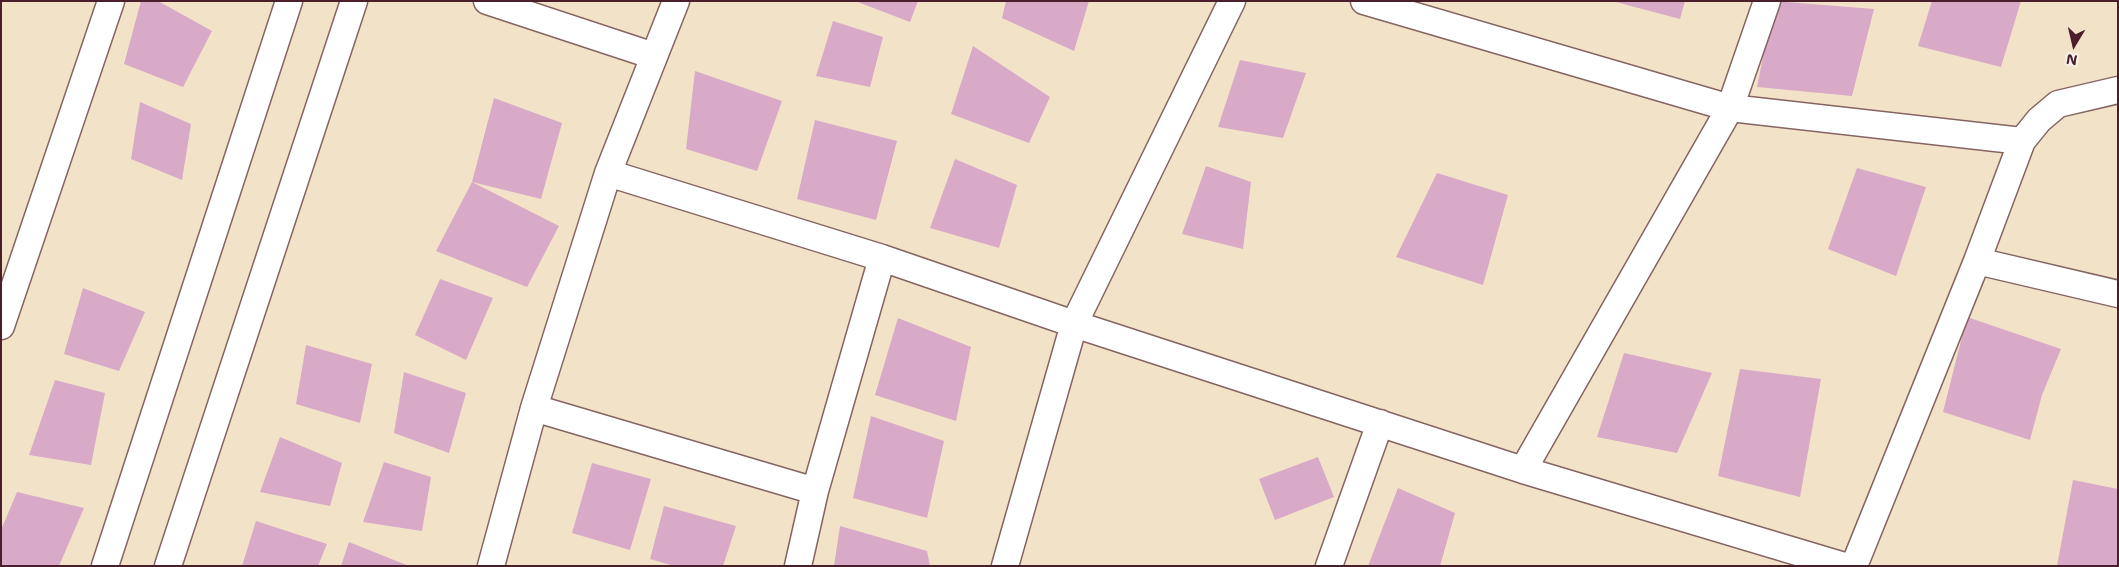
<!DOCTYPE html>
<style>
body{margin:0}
#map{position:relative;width:2119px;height:567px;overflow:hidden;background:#f2e3c8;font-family:"Shantell Sans",sans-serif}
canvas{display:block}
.frame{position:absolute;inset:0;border:2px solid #4a1f2b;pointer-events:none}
.north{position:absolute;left:2049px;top:20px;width:50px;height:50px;-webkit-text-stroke:4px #f7f3e8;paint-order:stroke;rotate:189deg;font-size:14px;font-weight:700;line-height:20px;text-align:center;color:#4a1f2b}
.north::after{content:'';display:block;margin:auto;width:18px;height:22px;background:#4a1f2b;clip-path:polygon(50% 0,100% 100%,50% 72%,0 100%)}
</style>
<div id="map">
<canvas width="2119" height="567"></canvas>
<div class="frame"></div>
<div class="north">N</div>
</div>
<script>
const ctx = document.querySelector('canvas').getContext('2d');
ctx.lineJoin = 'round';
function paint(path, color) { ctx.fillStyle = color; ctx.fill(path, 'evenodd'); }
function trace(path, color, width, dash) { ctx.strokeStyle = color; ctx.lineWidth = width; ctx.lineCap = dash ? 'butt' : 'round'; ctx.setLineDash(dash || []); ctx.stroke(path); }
const building = new Path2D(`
 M141 1H158L212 31 183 87 124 64Z
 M855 1H918L910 22Z
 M1006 1H1089L1074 51 1002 18Z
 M1612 1H1685L1680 19Z
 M1774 1 1874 9 1852 96 1757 87Z
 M1932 1H2021L2001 67 1918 46Z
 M833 21 883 37 870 87 816 76Z
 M973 46 1050 97 1029 143 951 114Z
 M1240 60 1306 73 1283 138 1218 127Z
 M695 71 782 101 757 171 686 149Z
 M494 98 562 123 541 199 472 182 559 226 527 287 436 251 472 182Z
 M140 102 191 124 182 180 131 159Z
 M815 120 897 141 876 220 797 199Z
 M955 159 1017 185 999 248 930 228Z
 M1206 166 1251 182 1243 249 1182 234Z
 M1857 168 1926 187 1896 276 1828 249Z
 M1437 173 1508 195 1483 285 1396 257Z
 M440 279 493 298 466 360 415 335Z
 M83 288 145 312 119 371 64 354Z
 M1967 317 2061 349 2042 395 2030 440 1943 412Z
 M898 318 971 347 956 421 875 395Z
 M306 345 372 364 360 423 296 404Z
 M1624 353 1712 373 1677 453 1597 437Z
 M1740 369 1821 379 1800 497 1718 476Z
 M404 372 466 393 449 453 394 433Z
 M55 380 105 393 91 465 29 455Z
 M871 416 944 441 927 518 853 498Z
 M280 437 342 463 330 506 260 492Z
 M1318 457 1334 497 1275 520 1259 479Z
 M384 462 431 477 422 531 363 522Z
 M592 463 651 479 630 550 572 533Z
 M2073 480 2118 489V566H2057Z
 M1398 488 1455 513 1440 566H1368Z
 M17 492 84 508 59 566H1V530Z
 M664 506 736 526 723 566H674L650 559Z
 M256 521 327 544 318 566H242Z
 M840 526 927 551 930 566H834Z
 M349 542 409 566H341Z`);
const street = new Path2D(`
 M487 1 654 56
 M1364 1 1730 108 2022 141
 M608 173 882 258 1074 324 1523 470 1844 566
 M1977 261 2118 294
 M1 326 111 1
 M534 408 815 491
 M1523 470 1730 108 1767 1
 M105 566 289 1
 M168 566 354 1
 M491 566 534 408 608 173 676 1
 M798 566 815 491 882 258
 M1005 566 1074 324 1232 1
 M1329 566 1380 423
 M1854 566 1977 261 2022 141 2039 120 2058 104 2118 90`);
paint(building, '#d8aac7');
trace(street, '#856462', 29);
trace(street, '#fff', 26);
</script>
